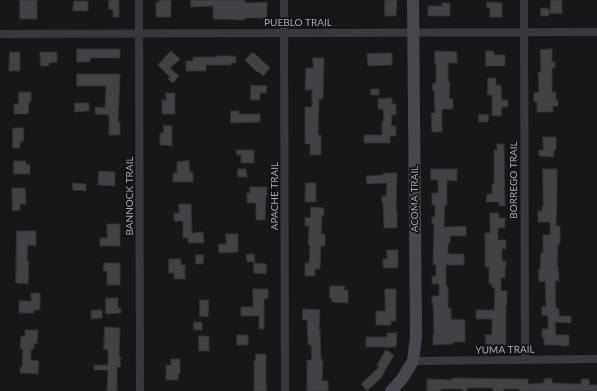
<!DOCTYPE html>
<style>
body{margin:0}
canvas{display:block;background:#171719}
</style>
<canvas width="597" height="391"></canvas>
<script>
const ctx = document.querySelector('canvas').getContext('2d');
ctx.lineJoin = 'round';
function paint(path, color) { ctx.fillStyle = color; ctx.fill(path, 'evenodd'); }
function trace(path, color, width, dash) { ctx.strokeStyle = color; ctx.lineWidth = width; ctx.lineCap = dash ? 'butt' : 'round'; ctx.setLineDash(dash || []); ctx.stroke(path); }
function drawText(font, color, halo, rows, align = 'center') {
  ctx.font = font + ' Lato,sans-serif'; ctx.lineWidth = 3.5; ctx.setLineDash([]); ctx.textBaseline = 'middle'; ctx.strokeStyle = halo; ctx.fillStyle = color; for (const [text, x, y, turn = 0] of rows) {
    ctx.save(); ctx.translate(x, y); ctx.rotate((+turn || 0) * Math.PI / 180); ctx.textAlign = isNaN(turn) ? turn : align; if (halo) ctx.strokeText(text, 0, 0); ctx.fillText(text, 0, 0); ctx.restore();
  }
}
const building = new Path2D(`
 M20 0H37V19H20Z
 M109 0H119V17H113V10L109 9Z
 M159 0H171V17H156V2H159Z
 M191 0H245V3L267 2V18H245V20L213 19V6L191 7Z
 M385 0H397L396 16H385Z
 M551 0H562V14L550 13Z
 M74 1H88V11H73Z
 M487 2 502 3V17H490V8H487Z
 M442 3H450V16H428V6H442Z
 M541 8 549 9V16H541Z
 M77 49H120V58H90V62H77Z
 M552 49V62H555V68H552V92H556V100H558V106H553V112H537V102H534V93L539 92 538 72H541L540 50Z
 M171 51 180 59 170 68 179 76 173 83 168 79 170 77 158 65Z
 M435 51 457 52V63H448V82H450L449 99H453V109H442V132H432L431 113H435L434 90H432L433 83H436V63H435Z
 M486 51H494V55H505V66H486Z
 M10 52H20V71H9Z
 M40 52H57V62L49 63V66H41Z
 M253 52 270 68 263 76 258 71 257 72 245 60Z
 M384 53H392V65L368 66 367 54Z
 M216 56H236V63H231V65H206V71H186V61H193V57H216Z
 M313 58H324L323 99H319L318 135H321V155H310V144H305V107H312V90H305L306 68H313Z
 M77 74H120L118 122H120V135H109V115L95 114V107L105 108 106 86H77Z
 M488 78H496V85H501L502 100H508V107H502L501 116H492V95H488Z
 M251 85 267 86 266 93H260V100H251Z
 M371 89H379V95H371Z
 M19 92H31V102H29L28 114H14V104H18Z
 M166 93H175V114H162V100H166Z
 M392 98V104H396V115H392L391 126H396V136H390V143H364V135H382V121H384L383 109H378V99Z
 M75 103H89V111L75 112Z
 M231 111H239V114H260V122L231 123Z
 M479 114 489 115 488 122H479Z
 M164 125 172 126V146L160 145V133H163Z
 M13 128H24L23 142H20V148H13Z
 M543 137H556V150H554V157L539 156V150H543Z
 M497 144H504L505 206H499V202H486L487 194H492V184H494V150H497Z
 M237 150H254V163H241V155H237Z
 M14 161H26V165L30 164V174H14Z
 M189 161 190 172H193V182H173V173H177V162Z
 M238 169H246L247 177H238Z
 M431 169H457V181L447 180V205H445L444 227 466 226V236H450V243H448V254H464V265H446V286H448V308H451V319L465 320V342H453V344L433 345V334H434L433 303H432V296H439V284H432V276H436V265H433L434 224H432V217H435V205H432V193H438V180H431Z
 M543 169H557V199L556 226H560V244H558L557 266H558L559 281H555L556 308 559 309V316H571V323L555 322 556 335H569V346H561V345H544V338H542V329H548V316L542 315V306L546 307 545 281 539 282 538 270H540L541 253H543V235H550V222H538V211H542V206H543Z
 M99 171 115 172V186L98 185Z
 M383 173H397L396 210H397V228H384L383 203H382V196H386L387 183 367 184 366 176 383 175Z
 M73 183 86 184V191L73 190Z
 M306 183H316V202H305Z
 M250 187H267V195H266L265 220H256V203H247V193H250Z
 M12 188H25L26 204H20V210L13 211Z
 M179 204H191L192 233 203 232 204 243H188V238H183V221H174V213H179Z
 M311 207 324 208V215H322L321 234H325V246H321L320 269H315V276H305V263H309L310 245H308L309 226H305V217L310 218Z
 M490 213H499V218H505V228H498V240H506V249H502V261H506V268H505V278H501V291H507V305H506V345H486L485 335H492V319H476V310H494L495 288H492V284H489V267H485V233H490Z
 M107 224H120V246H100V238H107Z
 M17 231H36V246L28 245 27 261H29L28 284 16 283Z
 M226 234H238V252L219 253 218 244H226Z
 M387 250H398V268H383V259H387Z
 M254 254 255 262H247L246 255Z
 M196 255H204L203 264H196Z
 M169 259H181V265H185V279H174V273H169Z
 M104 263H120V285H107V271H104Z
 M254 263 267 264 266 274 254 273Z
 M330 286H345L344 290H348V303L332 302V298H330Z
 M253 289H268V299H264V329H259V316H241V307H253Z
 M385 289H396V321H391V325H376V311H385Z
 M31 293H40V310H34V313H19V301H31Z
 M106 298H118V308H121V313L106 314Z
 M200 300H209L208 317 200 316Z
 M303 309 320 310 319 330H320L321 360 323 361 322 381H328V391H307V360H312L311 345H308L307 320H303Z
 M102 310V318L91 319V311Z
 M194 322H202V330H194Z
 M105 327 120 328 119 357H121L120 367H117V391H107L108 370H94V365H108V350L104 349Z
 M25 330H38L37 344 34 343V349H31V360L39 361 38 374 20 373V367H22L23 349H20L21 336H25Z
 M387 333H397L396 347H366V337H387Z
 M237 335H248V345H237Z
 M199 336H209V351H199Z
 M386 350 394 355 382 376H383L367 391 361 384 379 367 377 366Z
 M256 354H266V383L267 391H254V360L255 361Z
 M171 359H180V374H178V380H166V365H171Z
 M452 378 528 379V384L544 383V379L552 378V383L581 384V379H589L590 385H597V391H519V389H504V391H493V388H467V391H462V389H441V391H427V379L452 380Z`);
const street = new Path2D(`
 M139 0 140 391
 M284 0 285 391
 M524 0 525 360
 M0 34 597 32
 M413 361 597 359`);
const secondary = new Path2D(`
 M391 391 402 379 413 361 416 337 413 0`);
const streetNames = [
 ["PUEBLO TRAIL",298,23],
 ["BORREGO TRAIL",514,180,-90],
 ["BANNOCK TRAIL",130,196,-90],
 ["APACHE TRAIL",275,196,-90],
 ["ACOMA TRAIL",415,199,-90],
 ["YUMA TRAIL",505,350,-1]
];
paint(building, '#414146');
trace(building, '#313135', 1);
trace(street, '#38383f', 8);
trace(secondary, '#46474f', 12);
drawText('10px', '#a8acba', '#121214', streetNames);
</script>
